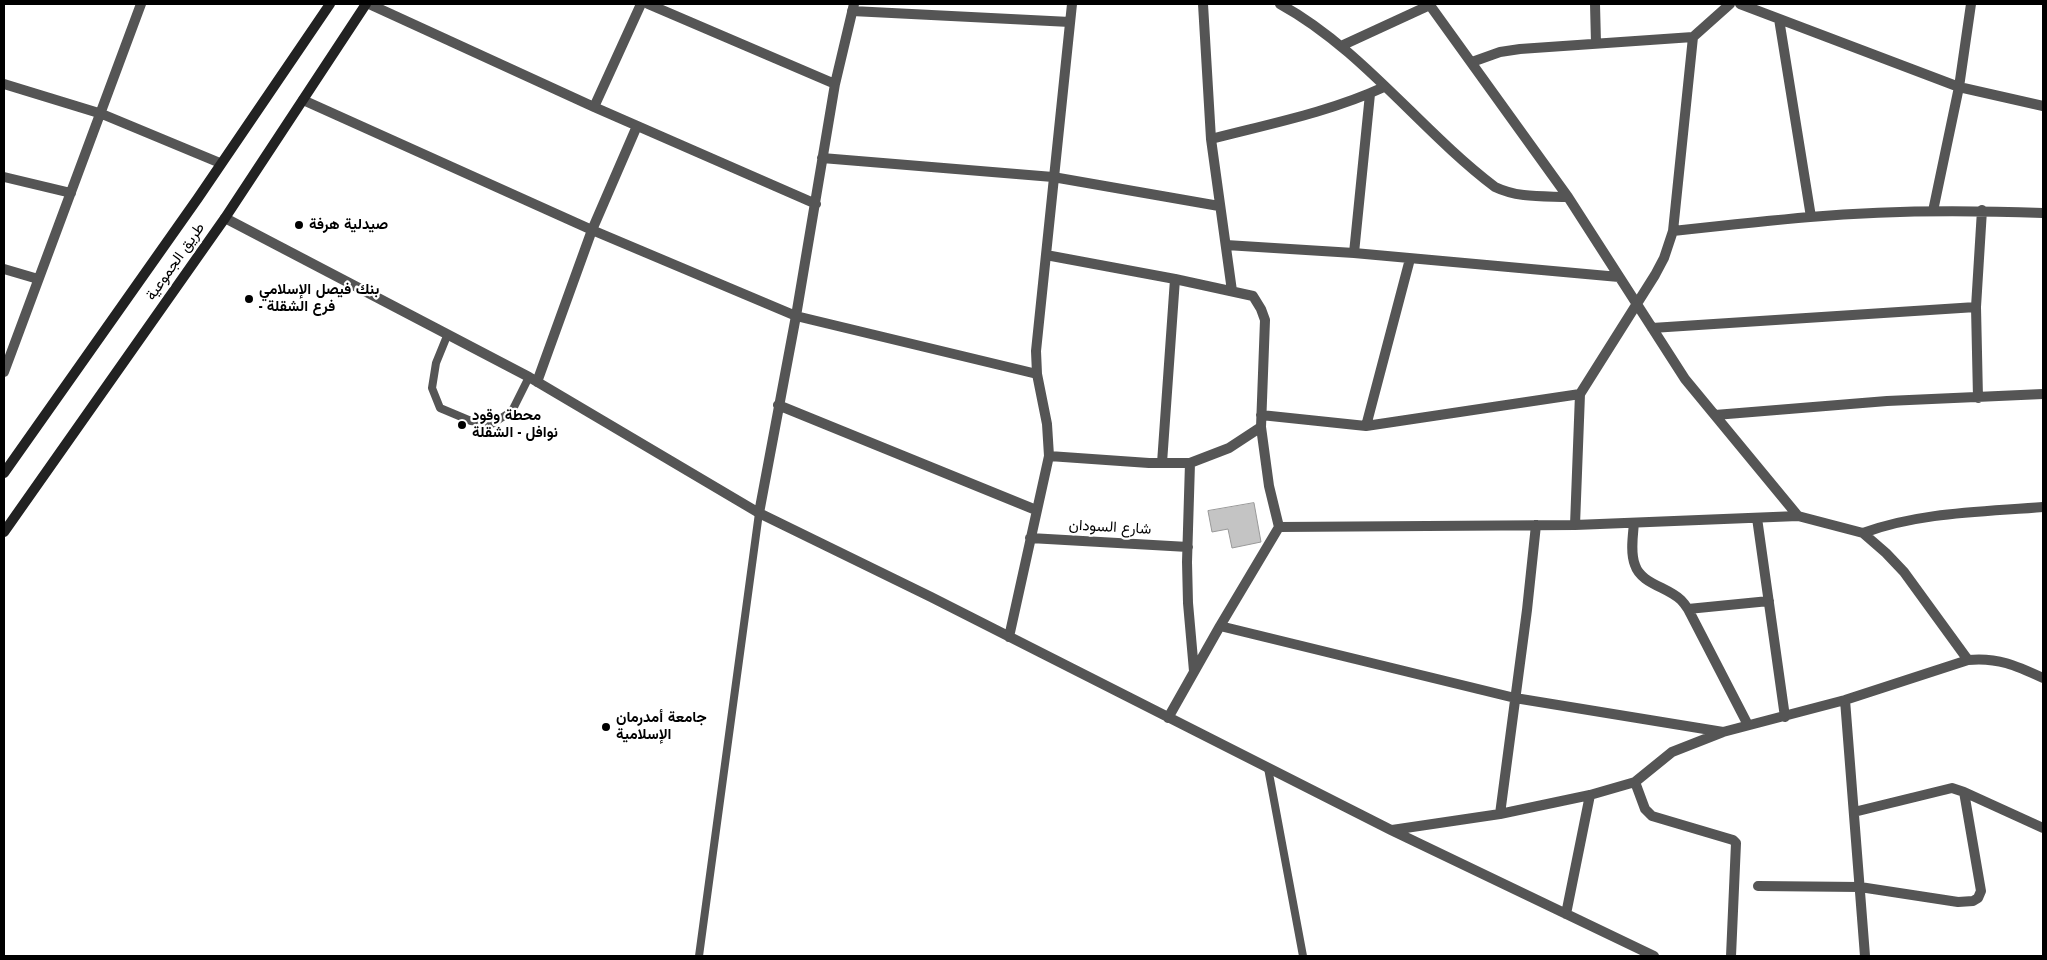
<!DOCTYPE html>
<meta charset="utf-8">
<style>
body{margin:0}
#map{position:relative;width:2047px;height:960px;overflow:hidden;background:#fff;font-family:Jost,sans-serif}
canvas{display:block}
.frame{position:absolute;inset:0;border:5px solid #000;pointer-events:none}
</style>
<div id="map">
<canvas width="2047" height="960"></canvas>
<div class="frame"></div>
</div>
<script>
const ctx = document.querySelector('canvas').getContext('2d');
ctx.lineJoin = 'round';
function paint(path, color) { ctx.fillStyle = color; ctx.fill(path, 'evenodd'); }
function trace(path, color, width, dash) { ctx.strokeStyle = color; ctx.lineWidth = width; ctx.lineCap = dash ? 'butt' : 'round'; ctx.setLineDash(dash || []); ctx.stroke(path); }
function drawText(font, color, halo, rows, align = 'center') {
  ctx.font = font + ' Jost,Vazirmatn,sans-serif'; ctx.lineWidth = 4.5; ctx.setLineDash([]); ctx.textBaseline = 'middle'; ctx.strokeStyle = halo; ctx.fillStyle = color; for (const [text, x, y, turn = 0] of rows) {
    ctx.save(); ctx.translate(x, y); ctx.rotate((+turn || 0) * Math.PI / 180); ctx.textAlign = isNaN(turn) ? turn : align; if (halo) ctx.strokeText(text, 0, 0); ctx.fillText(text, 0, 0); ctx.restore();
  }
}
const building = new Path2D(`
 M1254 503 1261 542 1232 548 1228 529 1212 532 1208 511Z`);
const service = new Path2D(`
 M447 336 436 363 432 388 440 408 471 421 492 424 512 411 529 377
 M1268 768 1303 956
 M699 956 759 513`);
const minor = new Path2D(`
 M369 4 594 107 816 204
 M648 4 835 84
 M1203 4 1211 139 1232 291
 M1280 4C1362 49 1421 131 1495 187 1518 198 1542 196 1568 197
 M1429 4 1568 197 1685 379 1798 516
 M1595 4 1596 43
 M1740 4 1959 87 2043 106
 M852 11 1070 22
 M1779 19 1811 217
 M1341 46 1430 5
 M1472 62 1500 52 1520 49 1693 37
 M4 84 102 114 220 163
 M303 100 592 230 796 316 1037 374
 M594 107 641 4
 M1211 139C1269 124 1330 112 1384 87
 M822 158 1053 177 1219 206
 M4 177 71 193
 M1933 211 1959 87 1971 4
 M225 218 529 377 759 513 931 597 1391 830 1654 956
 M1673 231C1719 226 1765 221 1810 217 1888 210 1966 210 2043 213
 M1226 245 1354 253 1619 277
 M1354 253 1370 94
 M1046 255 1175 279 1253 296 1261 309 1265 320 1261 427 1269 486 1279 527
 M4 269 38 279
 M1652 328 1976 307
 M4 372 141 4
 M537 382 592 230 637 126
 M1978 398 1976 307 1982 210
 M778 405 1036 510
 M1261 415 1366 426 1580 394
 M1715 415 1887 401 2043 394
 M1366 426 1410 259
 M1049 456 1149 463H1190L1229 448 1261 427
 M1162 463 1175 279
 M1190 463 1187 562 1188 603 1194 671
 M759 513 796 316 835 84 854 4
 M1757 518 1785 717
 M1634 523C1633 535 1630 553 1635 565 1641 584 1668 587 1681 600 1683 602 1686 606 1688 609L1748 725
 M1575 525 1580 394 1655 275 1664 258 1673 231 1693 37 1730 4
 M1863 533C1920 512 1983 512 2043 507
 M1030 538 1188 547
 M1688 609 1769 601
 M1220 626 1279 527 1575 525 1798 516 1863 533 1886 553 1904 572 1968 660C1998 657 2017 666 2043 678
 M1009 637 1049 456 1047 424 1037 374 1036 351 1072 4
 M1845 700 1865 956
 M1168 718 1220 626 1515 698 1723 732
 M1635 782 1645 809 1652 816 1733 840 1736 843 1731 956
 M1854 812 1952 788 1964 792 2043 828
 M1500 814 1527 610 1536 525
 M1392 830 1500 814 1590 795 1635 782 1672 752 1723 732 1845 700 1968 660
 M1758 886 1860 887 1958 902 1973 901 1978 898 1981 891 1964 792
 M1566 914 1590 795`);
const secondary = new Path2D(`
 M4 473 198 198 330 4
 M4 532 225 218 366 4`);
const markers = [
 [299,225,5,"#000"],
 [249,299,5,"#000"],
 [462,425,5,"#000"],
 [606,727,5,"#000"]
];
const poiNames = [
 ["صيدلية هرفة",309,225],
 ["بنك فيصل الإسلامي",259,290],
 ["- فرع الشقلة",259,307],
 ["محطة وقود",472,416],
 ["نوافل - الشقلة",472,433],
 ["جامعة أمدرمان",616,718],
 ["الإسلامية",616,735]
];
const streetNames = [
 ["طريق الجموعية",176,262,-55],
 ["شارع السودان",1110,528,3]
];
paint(building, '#c4c4c4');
trace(building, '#999', 1);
trace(service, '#555', 8);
trace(minor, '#555', 10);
trace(secondary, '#222', 10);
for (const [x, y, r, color] of markers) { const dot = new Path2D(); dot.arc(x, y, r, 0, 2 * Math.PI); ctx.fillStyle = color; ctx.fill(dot); trace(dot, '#fff', 2); }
drawText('bold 15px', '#000', '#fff', poiNames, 'left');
drawText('15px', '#000', '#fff', streetNames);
</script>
